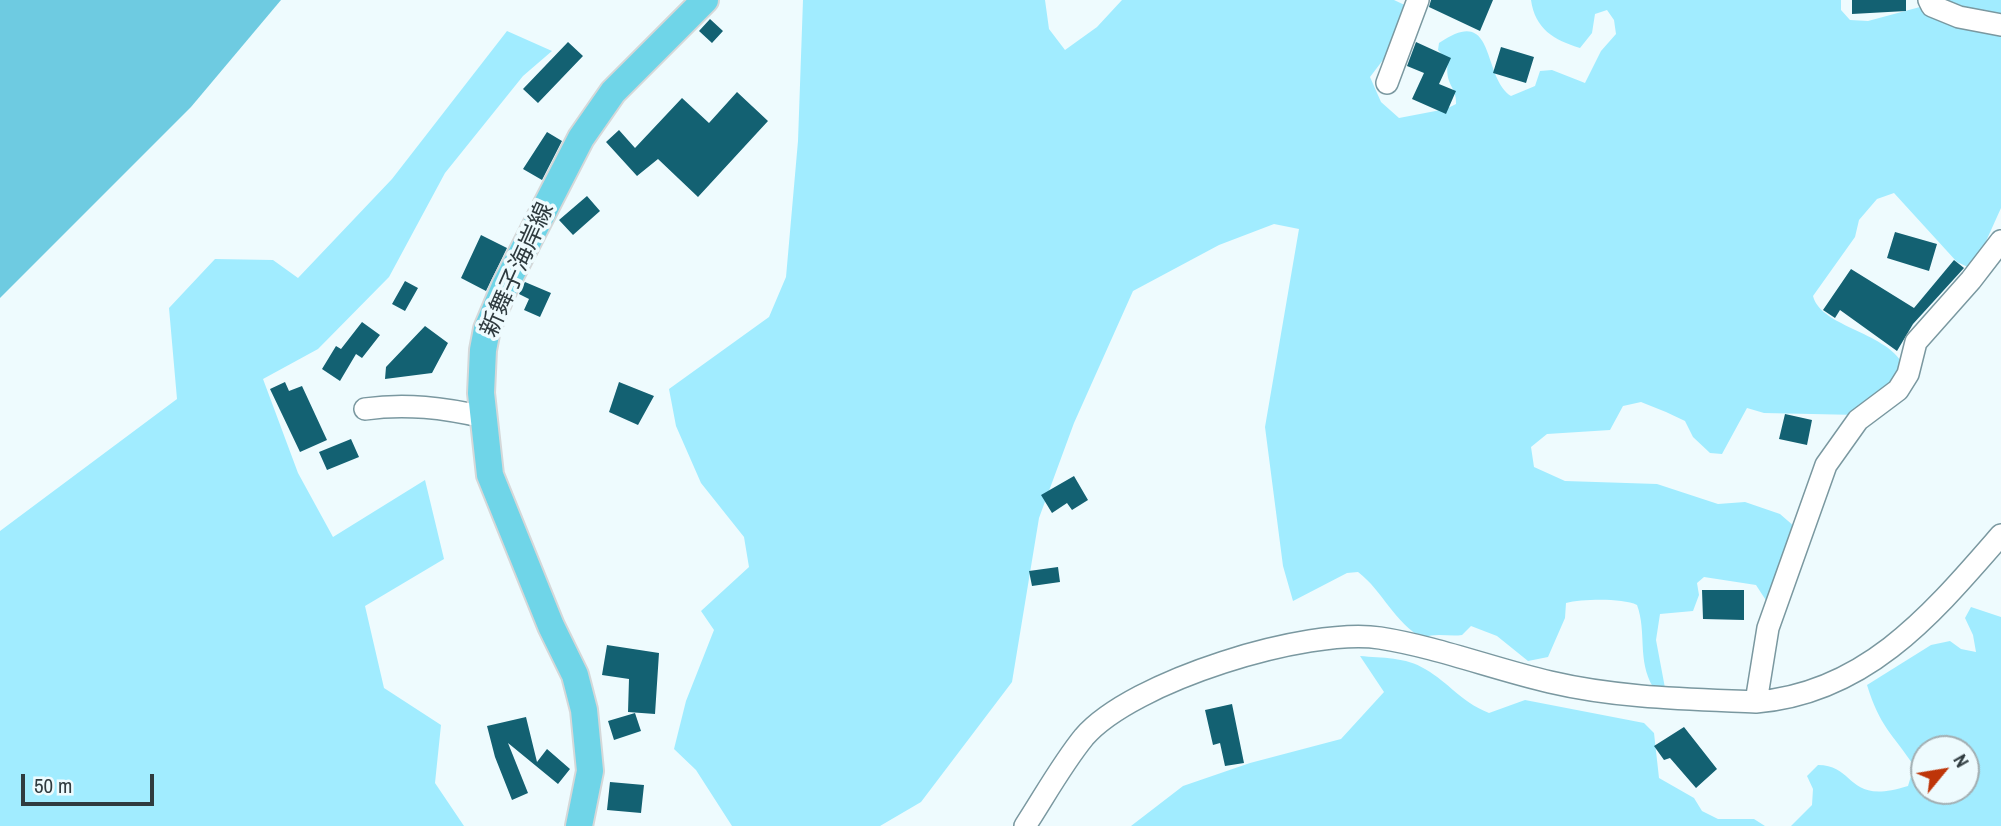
<!DOCTYPE html>
<meta charset="utf-8">
<style>
body{margin:0}
#map{position:relative;width:2001px;height:826px;overflow:hidden;background:#eefbfe;font-family:"Archivo Narrow",sans-serif}
canvas{display:block}
.north{position:absolute;left:1910px;top:735px;width:70px;height:70px;box-sizing:border-box;background:#eefbfe;border:2px solid #a2aeb2;border-radius:50%;rotate:60deg;font-size:19px;font-weight:700;line-height:28px;text-align:center;color:#2f3b3f}
.north::after{content:'';display:block;margin:auto;width:24px;height:32px;background:#be3509;clip-path:polygon(50% 0,100% 100%,50% 72%,0 100%)}
.scale{position:absolute;left:21px;top:774px;width:133px;height:32px;box-sizing:border-box;border:4px solid #2f3b3f;border-top:0;padding-left:9px;font-size:21px;line-height:24px;white-space:nowrap;color:#2f3b3f;-webkit-text-stroke:5px #eefbfe;paint-order:stroke}
</style>
<div id="map">
<canvas width="2001" height="826"></canvas>
<div class="north">N</div>
<div class="scale">50 m</div>
</div>
<script>
const ctx = document.querySelector('canvas').getContext('2d');
ctx.lineJoin = 'round';
function paint(path, color) { ctx.fillStyle = color; ctx.fill(path, 'evenodd'); }
function trace(path, color, width, dash) { ctx.strokeStyle = color; ctx.lineWidth = width; ctx.lineCap = dash ? 'butt' : 'round'; ctx.setLineDash(dash || []); ctx.stroke(path); }
function drawText(font, color, halo, rows, align = 'center') {
  ctx.font = font + ' "Archivo Narrow","Noto Sans JP",sans-serif'; ctx.lineWidth = 7; ctx.setLineDash([]); ctx.textBaseline = 'middle'; ctx.strokeStyle = halo; ctx.fillStyle = color; for (const [text, x, y, turn = 0] of rows) {
    ctx.save(); ctx.translate(x, y); ctx.rotate((+turn || 0) * Math.PI / 180); ctx.textAlign = isNaN(turn) ? turn : align; if (halo) ctx.strokeText(text, 0, 0); ctx.fillText(text, 0, 0); ctx.restore();
  }
}
const green = new Path2D(`
 M803 0H1045L1049 29 1065 50 1097 27 1122 0H1394L1411 8 1386 56 1370 77 1381 102 1399 118 1446 109 1456 104C1457 86 1444 86 1448 61L1438 50 1439 43C1497 3 1481 76 1511 96L1535 86 1540 71 1552 70 1585 83 1601 51 1616 34 1614 20 1607 10 1595 14 1592 33 1580 48C1554 40 1535 29 1531 0H1841V10L1850 20 1868 21 1920 7 1940 21 1958 17 1936 0H2001V208L1978 259 1970 268 1957 262 1894 193 1877 199 1859 220 1855 237 1813 296C1821 328 1890 332 1905 368L1859 415 1764 413 1747 408 1722 454 1710 453 1693 437 1685 421 1666 412 1641 402 1623 406 1610 430 1547 434 1531 447 1534 467 1565 481 1657 484 1718 504 1745 502 1780 514 1795 527 1769 605 1756 585 1704 577 1697 583 1699 595 1693 611 1660 614 1656 640 1665 688 1653 687C1637 660 1647 632 1637 605 1622 598 1583 599 1566 603L1565 618 1548 657 1528 661 1497 636 1471 626 1462 635C1448 637 1436 632 1423 638 1394 623 1383 591 1358 572L1347 573 1293 601 1283 566 1265 427 1299 229 1274 224 1219 245 1133 291 1074 423 1039 518 1012 682 921 802 880 826H732L696 770 674 749 686 701 714 630 701 611 749 567 744 537 701 483 676 426 669 389 769 317 786 277 798 141Z
 M507 31 552 51 523 76 445 173 389 277 318 349 263 379 298 473 333 537 425 480 444 559 365 606 384 688 441 725 435 783 464 826H0V531L177 399 169 308 215 259 273 260 298 278 392 179Z
 M1971 607 2001 617V826H1791L1812 805 1813 789 1807 776 1818 765C1857 765 1845 806 1908 786L1914 766C1892 733 1880 727 1867 685L1931 645 1950 641 1961 649 1976 652 1973 635 1965 618ZM1924 749H1966V791H1924Z
 M1360 656C1382 658 1406 657 1425 669 1451 684 1458 700 1489 713L1525 700 1644 723 1654 733 1659 778 1694 798 1702 811 1718 819H1754L1765 826H1131L1183 786 1250 763 1341 739 1384 692Z`);
const water = new Path2D(`
 M0 0H281L191 107 0 298Z`);
const building = new Path2D(`
 M1431 0H1493L1480 31 1429 7Z
 M1852 0H1906V11L1852 14Z
 M710 19 723 31 712 43 699 31Z
 M568 42 583 56 538 103 523 89Z
 M1416 42 1451 58 1439 84 1456 91 1446 114 1412 99 1424 73 1407 66Z
 M1501 47 1534 57 1526 83 1493 73Z
 M737 92 768 121 698 197 658 159 637 176 606 142 619 130 635 148 682 98 709 123Z
 M547 132 562 141 542 180 523 169Z
 M587 196 600 211 573 235 559 220Z
 M1895 232 1937 244 1929 271 1887 258Z
 M481 235 507 248 486 291 461 278Z
 M1954 260 1964 268 1913 324 1897 351 1840 310 1835 318 1823 310 1851 269 1914 308Z
 M405 281 418 288 405 311 392 304Z
 M525 282 551 293 540 317 524 310 529 299 519 294Z
 M362 322 380 335 362 358 356 354 340 381 322 369 336 346 341 349Z
 M425 326 448 343 432 373 385 379 386 367Z
 M285 382 289 391 302 386 327 440 300 452 270 389Z
 M619 382 654 396 638 425 609 412Z
 M1785 414 1812 420 1807 445 1779 439Z
 M351 439 359 457 327 470 319 452Z
 M1074 476 1088 500 1072 510 1067 503 1052 513 1041 495Z
 M1058 567 1060 582 1032 586 1029 571Z
 M1702 590H1744V620L1703 619Z
 M607 645 659 653 655 714 628 712 629 679 602 675Z
 M1232 704 1244 763 1225 766 1220 743 1213 745 1205 710Z
 M635 713 641 731 614 740 608 721Z
 M526 717 537 762 547 749 570 769 558 784 508 743 528 793 512 800 495 757 487 726Z
 M1684 727 1717 769 1696 788 1670 758 1664 760 1654 746Z
 M610 782 644 785 641 813 607 810Z`);
const minor = new Path2D(`
 M1929 0 1932 6 1959 17 2001 25
 M1387 83 1418 0
 M365 409C406 403 444 408 484 417
 M1756 702 1768 628 1826 465 1858 420 1898 390 1908 374 1916 342 1971 280 2001 241
 M1025 826C1044 797 1062 764 1084 737 1132 681 1308 627 1380 638 1437 647 1494 669 1550 682 1618 698 1687 699 1756 702 1867 693 1933 613 2001 535`);
const major = new Path2D(`
 M579 826 590 771 584 710 575 675 551 626 490 475 481 393 483 350 487 329 505 286 581 138 613 92 705 0`);
const streetNames = [
 ["新舞子海岸線",518,270,-66]
];
paint(green, '#a1ecff');
paint(water, '#6ecbe1');
paint(building, '#136172');
trace(minor, '#7a98a0', 24);
trace(major, '#d5d8d9', 30);
trace(minor, '#fff', 21);
trace(major, '#6fd5e8', 26);
drawText('24px', '#2f3b3f', '#eefbfe', streetNames);
</script>
